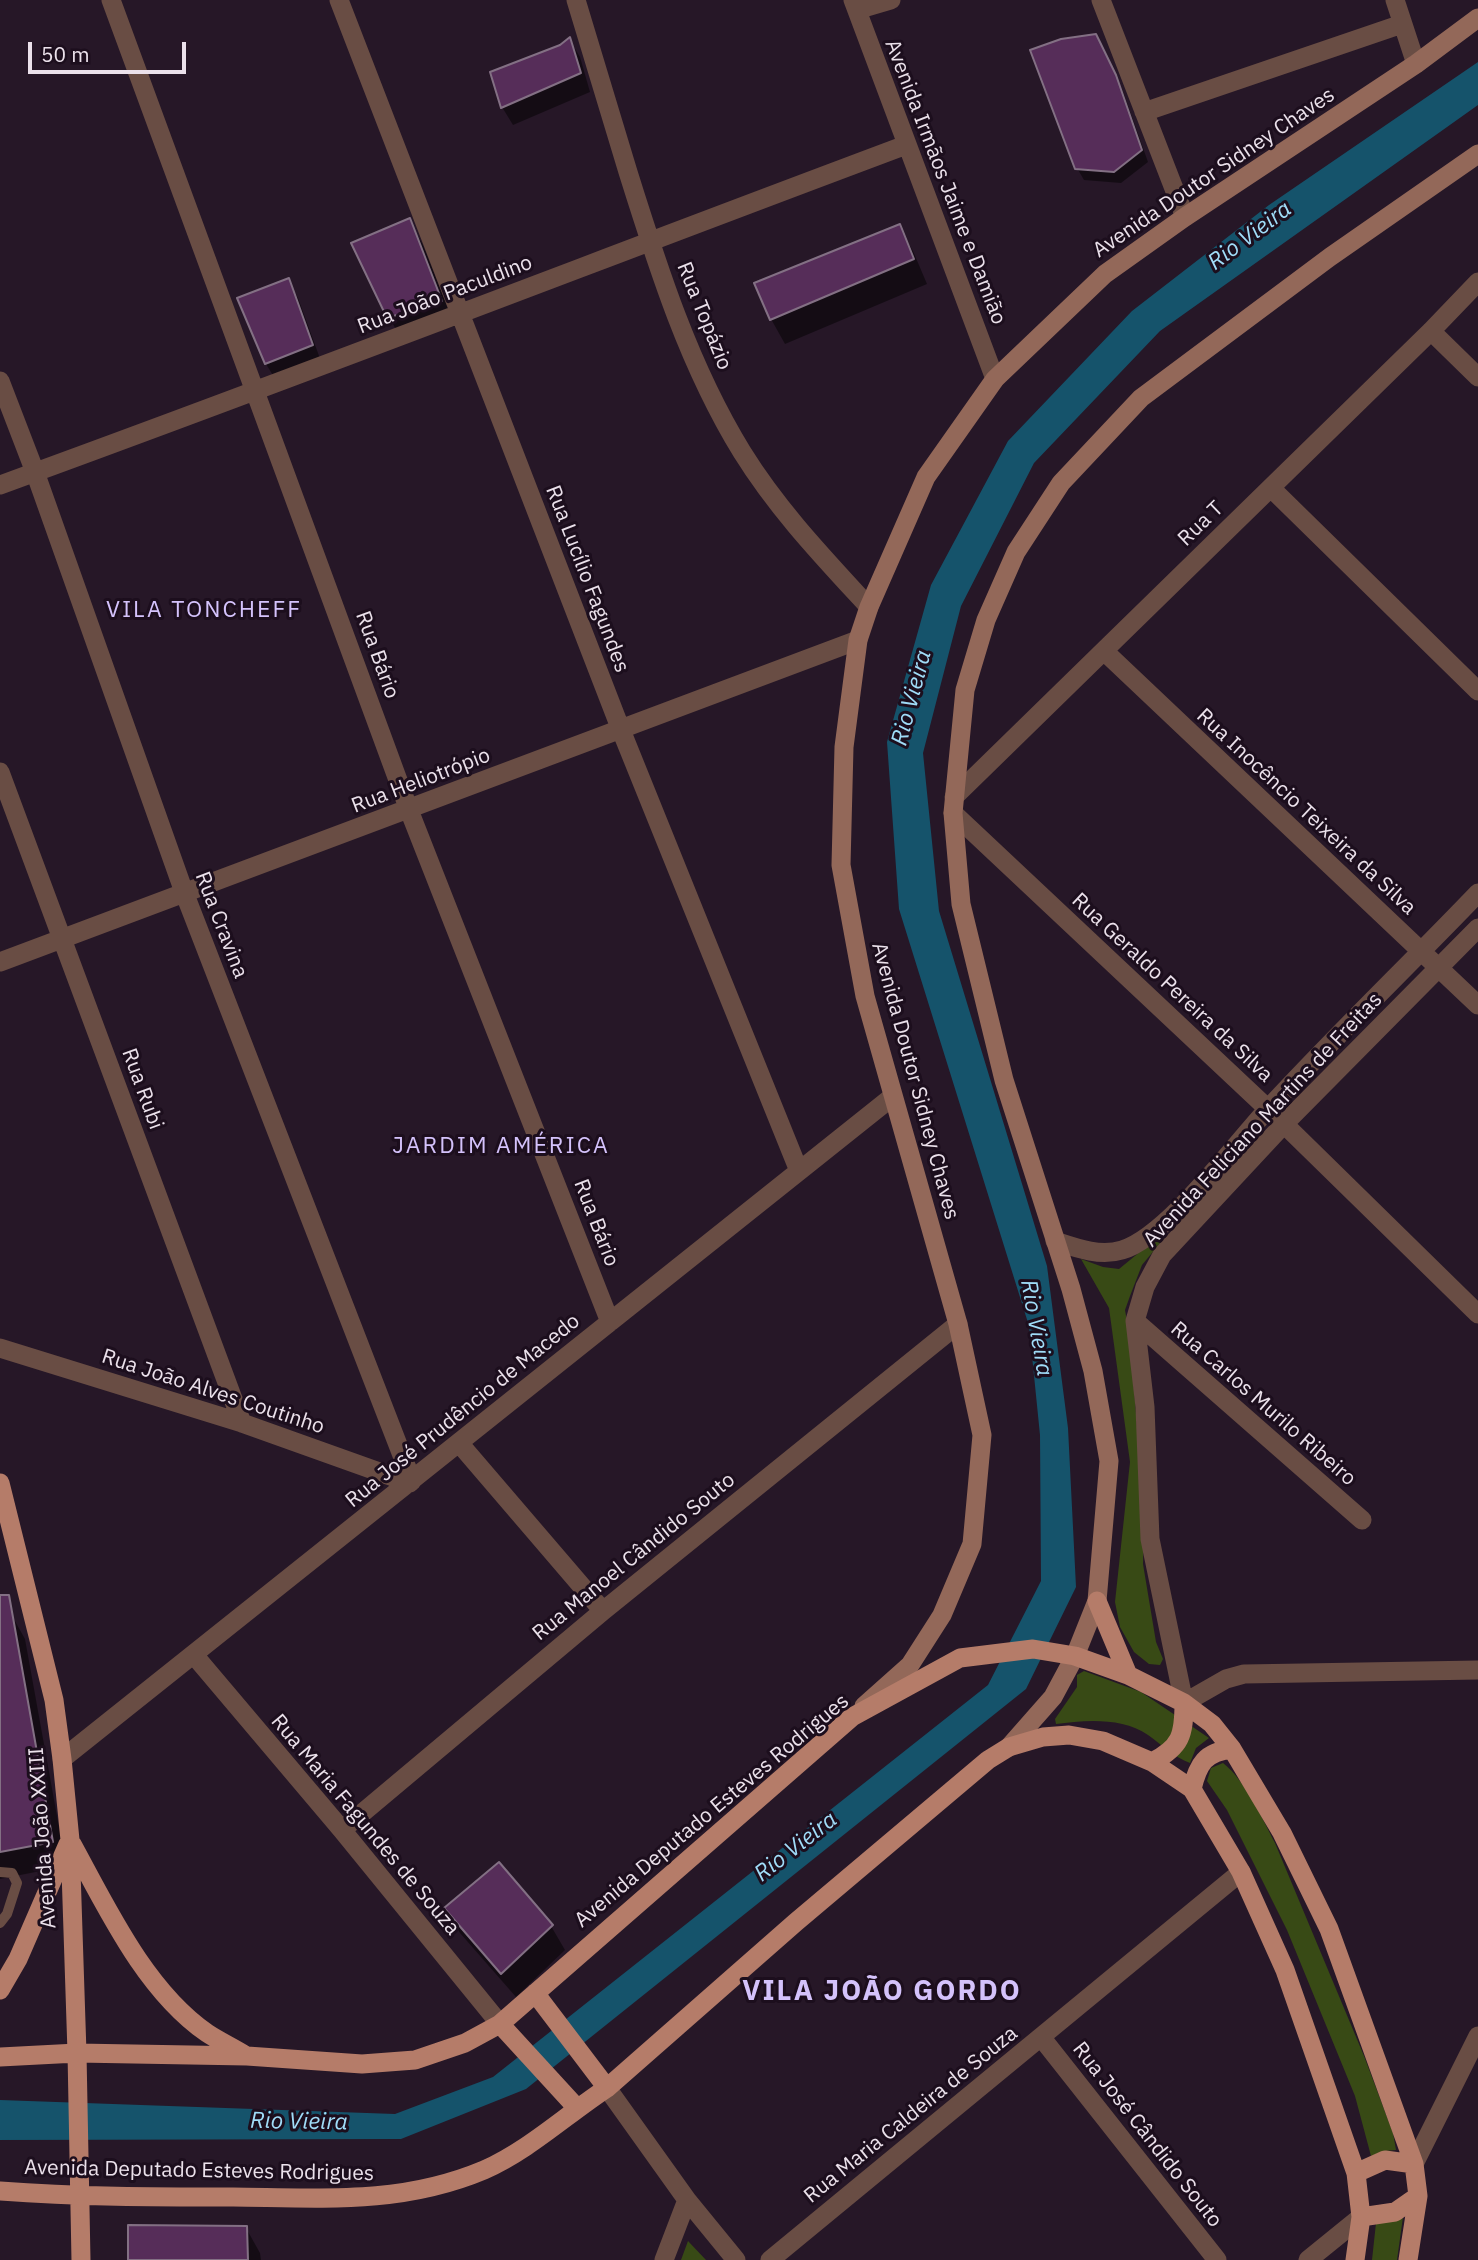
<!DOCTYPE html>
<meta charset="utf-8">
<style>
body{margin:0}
#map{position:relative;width:1478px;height:2260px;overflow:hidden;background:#261727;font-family:"IBM Plex Sans",sans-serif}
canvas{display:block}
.scale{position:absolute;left:28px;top:42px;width:158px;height:32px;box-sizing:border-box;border:4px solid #ebe1eb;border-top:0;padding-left:9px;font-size:21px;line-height:24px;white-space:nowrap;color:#ebe1eb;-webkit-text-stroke:5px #1c0e1d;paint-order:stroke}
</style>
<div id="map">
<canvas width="1478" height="2260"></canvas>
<div class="scale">50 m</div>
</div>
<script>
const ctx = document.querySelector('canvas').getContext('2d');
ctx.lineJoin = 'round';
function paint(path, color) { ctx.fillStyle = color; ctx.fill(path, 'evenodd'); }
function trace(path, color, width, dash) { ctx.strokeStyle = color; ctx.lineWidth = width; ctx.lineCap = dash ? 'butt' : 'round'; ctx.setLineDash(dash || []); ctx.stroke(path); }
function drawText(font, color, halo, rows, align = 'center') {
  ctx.font = font + ' "IBM Plex Sans",sans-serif'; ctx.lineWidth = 6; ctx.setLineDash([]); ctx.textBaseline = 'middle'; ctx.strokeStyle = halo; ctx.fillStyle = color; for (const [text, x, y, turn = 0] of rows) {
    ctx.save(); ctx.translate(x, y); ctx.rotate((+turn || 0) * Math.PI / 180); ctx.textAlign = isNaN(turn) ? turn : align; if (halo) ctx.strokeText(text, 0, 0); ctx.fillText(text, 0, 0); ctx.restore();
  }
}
const green = new Path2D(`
 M1163 1233 1166 1236 1142 1265 1130 1296 1125 1310 1130 1338 1144 1516 1143 1564 1156 1642 1163 1659 1160 1665 1149 1664 1134 1652 1120 1627 1115 1602 1130 1462 1109 1308 1081 1259 1103 1267 1119 1269Z
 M1084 1671 1141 1692 1209 1738 1196 1748 1190 1763C1174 1757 1162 1745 1148 1735 1122 1717 1085 1720 1056 1724L1055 1719 1077 1687V1675Z
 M1223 1763C1245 1780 1262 1818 1275 1843L1364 2056 1393 2133 1396 2150 1384 2151 1371 2156 1355 2096 1287 1930 1227 1810 1207 1781 1211 1768Z
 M1403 2217 1397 2260H1372L1376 2223Z
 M688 2241 706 2260H681Z`);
const water = new Path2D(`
 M1478 62V105L1160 331 1034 463 961 606 923 753 939 911 1047 1266 1068 1428 1076 1587 1026 1689 526 2089 401 2139 0 2140V2100L395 2114 493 2077 988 1685 1041 1581 1040 1435 1029 1326 899 909 887 742 931 585 1008 441 1132 311 1269 205Z`);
const shadow = new Path2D(`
 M569 39 580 57 590 92 513 125 502 107Z
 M1102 48 1122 89 1148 162 1121 183 1084 180 1077 168Z
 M409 220 423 245 455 326 403 342 389 317Z
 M899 227 913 251 927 284 785 344 771 319Z
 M288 280 298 298 322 364 277 382 266 364 239 299Z
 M11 1614 25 1639 66 1866 0 1879V1616Z
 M446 1908 551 1926 565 1950 516 1997 460 1933Z
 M246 2228 260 2253 261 2260H130Z`);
const building = new Path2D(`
 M1096 34 1116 75 1142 150 1114 172 1075 169 1030 50 1061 39Z
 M570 37 581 73 501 108 490 72 560 45Z
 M410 218 442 301 387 318 351 243Z
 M900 224 914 259 770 320 754 283Z
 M289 278 313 345 265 364 237 298Z
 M0 1595H9L53 1842 0 1852Z
 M499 1862 553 1925 501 1974 444 1908Z
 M128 2225 247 2226 248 2260H128Z`);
const service = new Path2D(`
 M0 1872 12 1873 17 1883 7 1914 0 1923`);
const minor = new Path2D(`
 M111 0 409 810 610 1322
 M339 0 621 730 799 1171
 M576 0C593 58 611 115 628 172 658 268 689 366 742 452 778 510 823 557 869 607
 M853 0 995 379
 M1101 0 1185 217
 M1395 0 1416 64
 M857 10 891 0
 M1144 112 1402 24
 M1431 331 1478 377
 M0 381 35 472 184 892 412 1481
 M0 485C303 375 604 258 906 145
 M1271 488 1478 691
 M1104 651 1478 1005
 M0 772 242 1423
 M954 797 1431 331 1478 282
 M953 813 1284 1124 1478 1314
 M1478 928 1284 1124 1162 1255 1145 1287 1135 1321 1145 1407 1150 1539 1184 1703 1226 1679 1244 1674 1478 1670
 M0 962 858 640
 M1055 1241C1076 1248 1100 1257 1122 1250 1166 1237 1233 1147 1266 1111 1335 1036 1408 966 1478 893
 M1135 1321 1362 1520
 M0 1348 242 1423 410 1483
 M459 1443 603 1611
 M194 1655 342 1830 500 2024
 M62 1759 892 1097
 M342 1830 603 1611 958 1324
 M1041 2037 1217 2260
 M607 2088 687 2200 736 2260
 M1414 2164 1478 2036
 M664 2260 687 2200
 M770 2260 1241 1872
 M1308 2260 1361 2217`);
const secondary = new Path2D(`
 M864 1706 910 1665 942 1615 972 1544 982 1435 958 1324 865 996 841 865 844 747 858 640 869 607 926 477 995 379 1105 274 1185 217 1416 64 1478 18
 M1009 1747 1053 1697 1075 1656 1097 1601 1109 1461 1093 1371 1071 1289 1004 1080 961 904 953 813 965 690 986 620 1016 552 1061 483 1141 398 1330 257 1478 154`);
const primary = new Path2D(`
 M0 1483 54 1700 62 1759 70 1840 77 2053 81 2260
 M1097 1601 1128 1675
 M1152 1762C1181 1747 1184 1735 1184 1703
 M1192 1789C1198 1764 1205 1752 1232 1749
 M72 1844C107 1908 145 1990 207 2033 219 2041 232 2047 245 2055
 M0 1990 18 1959 68 1844
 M535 1993 607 2088
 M500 2024 577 2108
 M0 2057 77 2053 247 2056 362 2064 415 2060 465 2043 500 2024 852 1717 960 1658 1033 1649 1075 1656 1128 1675 1184 1703 1212 1724 1232 1749 1282 1833 1329 1929 1414 2164 1418 2196 1408 2260
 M1356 2173 1385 2160 1414 2164
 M0 2191C78 2197 155 2197 233 2197 321 2198 401 2205 484 2170 529 2150 566 2115 607 2088L796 1922 988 1760 1009 1747 1043 1737 1069 1735 1103 1741 1152 1762 1192 1789 1241 1872 1285 1970 1356 2173 1361 2217 1355 2260
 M1361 2217 1395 2212 1418 2196`);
const streetNames = [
 ["Avenida Doutor Sidney Chaves",1214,173,-34],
 ["Avenida Irmãos Jaime e Damião",945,182,69],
 ["Rua João Paculdino",445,295,-21],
 ["Rua Topázio",704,316,68],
 ["Rua T",1201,524,-44],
 ["Rua Lucílio Fagundes",587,579,69],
 ["Rua Bário",377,655,70],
 ["Rua Heliotrópio",421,781,-21],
 ["Rua Inocêncio Teixeira da Silva",1306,812,43],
 ["Rua Cravina",221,925,69],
 ["Rua Geraldo Pereira da Silva",1172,988,43],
 ["Avenida Doutor Sidney Chaves",915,1081,75],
 ["Rua Rubi",142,1089,70],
 ["Avenida Feliciano Martins de Freitas",1263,1120,-47],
 ["Rua Bário",596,1223,69],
 ["Rua João Alves Coutinho",213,1392,18],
 ["Rua Carlos Murilo Ribeiro",1263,1404,41],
 ["Rua José Prudêncio de Macedo",463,1411,-39],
 ["Rua Manoel Cândido Souto",634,1557,-39],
 ["Avenida Deputado Esteves Rodrigues",712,1811,-40],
 ["Rua Maria Fagundes de Souza",365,1825,50],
 ["Avenida João XXIII",43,1838,-94],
 ["Rua Maria Caldeira de Souza",911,2115,-39],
 ["Rua José Cândido Souto",1147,2135,52],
 ["Avenida Deputado Esteves Rodrigues",199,2171,1]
];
const waterNames = [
 ["Rio Vieira",1250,236,-37],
 ["Rio Vieira",912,698,-75],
 ["Rio Vieira",1036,1328,80],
 ["Rio Vieira",796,1847,-38],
 ["Rio Vieira",299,2122,1]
];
const neighbourhoodNames = [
 ["VILA TONCHEFF",204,610],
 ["JARDIM AMÉRICA",501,1146]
];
const districtNames = [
 ["VILA JOÃO GORDO",882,1992]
];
paint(green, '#384a15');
paint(water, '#15536b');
paint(shadow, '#0007');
paint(building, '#562d59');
trace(building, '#837084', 2);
trace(service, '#694d44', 10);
trace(minor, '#694d44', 19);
trace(secondary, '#936859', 19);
trace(primary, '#b57c69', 19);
drawText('21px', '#ebe1eb', '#1c0e1d', streetNames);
drawText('italic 23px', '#a0dcf8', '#1c0e1d', waterNames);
ctx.letterSpacing = '2px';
drawText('23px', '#d4c2fb', '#1c0e1d', neighbourhoodNames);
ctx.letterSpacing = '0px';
ctx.letterSpacing = '2px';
drawText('bold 28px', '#d4c2fb', '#1c0e1d', districtNames);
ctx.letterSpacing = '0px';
</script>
